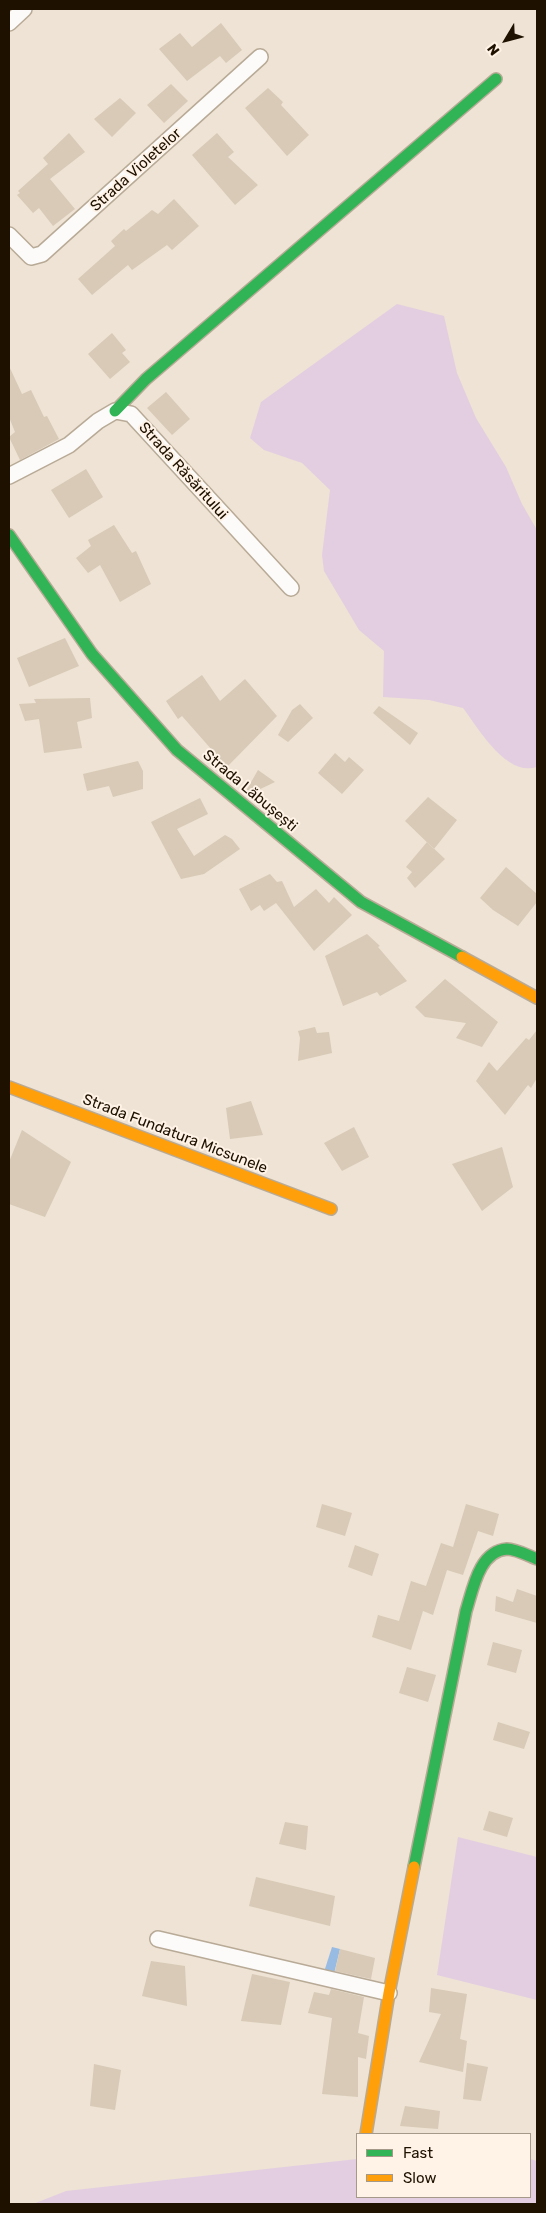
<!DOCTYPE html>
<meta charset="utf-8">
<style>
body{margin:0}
#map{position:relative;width:546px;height:2213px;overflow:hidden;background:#eee3d4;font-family:Rubik,sans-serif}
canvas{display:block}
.frame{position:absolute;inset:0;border:10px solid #1f1100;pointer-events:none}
.legend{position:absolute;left:356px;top:2133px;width:175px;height:65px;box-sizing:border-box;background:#fef3e6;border:1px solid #a5998a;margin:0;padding:6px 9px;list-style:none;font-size:15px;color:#1f1100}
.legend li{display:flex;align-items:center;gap:10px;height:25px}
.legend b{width:25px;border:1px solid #a5998a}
.north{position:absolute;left:481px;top:15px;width:50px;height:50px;-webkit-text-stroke:4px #fef3e6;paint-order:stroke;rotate:233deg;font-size:14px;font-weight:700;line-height:20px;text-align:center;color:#1f1100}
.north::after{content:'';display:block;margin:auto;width:18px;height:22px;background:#1f1100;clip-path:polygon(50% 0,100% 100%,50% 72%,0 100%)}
</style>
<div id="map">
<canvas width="546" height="2213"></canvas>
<div class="frame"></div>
<ul class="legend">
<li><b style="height:6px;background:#30b455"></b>Fast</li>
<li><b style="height:6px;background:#ff9f0a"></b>Slow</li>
</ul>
<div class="north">N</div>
</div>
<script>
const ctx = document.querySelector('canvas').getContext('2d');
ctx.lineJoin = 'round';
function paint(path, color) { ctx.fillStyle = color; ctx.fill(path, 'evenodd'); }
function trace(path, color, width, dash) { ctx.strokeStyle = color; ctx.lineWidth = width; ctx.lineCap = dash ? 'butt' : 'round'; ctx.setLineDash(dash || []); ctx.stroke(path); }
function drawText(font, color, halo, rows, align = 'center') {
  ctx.font = font + ' Rubik,sans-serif'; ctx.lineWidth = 4; ctx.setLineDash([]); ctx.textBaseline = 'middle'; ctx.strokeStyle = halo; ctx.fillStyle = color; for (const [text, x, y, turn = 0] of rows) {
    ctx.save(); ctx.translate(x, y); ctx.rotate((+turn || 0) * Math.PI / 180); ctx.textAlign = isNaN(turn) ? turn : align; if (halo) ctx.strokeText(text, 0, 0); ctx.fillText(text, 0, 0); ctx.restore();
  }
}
const green = new Path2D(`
 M397 304 444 316 457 373 476 418 506 467 522 504 537 530V767C506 777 479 729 463 708L429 700 383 697 384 651 359 630 324 571 322 555 330 490 302 463 264 450 250 438 261 402Z
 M458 1837 537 1857V2000L437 1975Z
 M357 2159V2197H530V2159L537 2161V2204H33L66 2191Z`);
const water = new Path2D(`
 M332 1947 340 1949 334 1974 324 1972Z`);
const building = new Path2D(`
 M221 23 242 50 226 63 220 56 187 81 159 49 180 33 192 47Z
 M171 84 188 101 164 123 147 105Z
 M268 88 283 102 281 105 309 135 287 156 245 108Z
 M120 98 136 113 112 137 94 119Z
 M69 133 85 152 50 179 75 209 53 226 39 208 33 213 17 195 20 193 18 191 48 164 43 158Z
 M217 133 234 152 228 157 258 185 235 205 192 155Z
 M174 199 199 226 172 250 167 245 132 270 128 265 92 295 78 279 115 246 111 241 124 229 126 231 152 210 158 214Z
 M112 333 126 350 122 353 130 362 110 379 88 354Z
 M9 366 22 394 31 390 44 417 47 416 59 439 20 460 9 437 15 432 9 417Z
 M166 392 190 419 172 435 147 408Z
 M86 469 103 497 69 518 51 490Z
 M114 525 132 553 136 551 151 584 120 602 100 565 88 573 76 558 91 546 88 540Z
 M65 638 79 666 29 687 17 658Z
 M202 675 220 701 245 679 277 716 227 767 182 716 178 719 166 701Z
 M90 698 92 718 77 722 82 748 44 753 39 719 25 721 19 704 36 703 34 699Z
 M300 704 313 718 288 742 278 735 292 710Z
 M379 706 418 733 410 745 373 713Z
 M335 753 345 762 349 757 364 770 342 794 318 773Z
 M138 761 143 771V789L113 797 109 786 87 791 83 774Z
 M258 770 275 782 250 794 246 791Z
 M428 797 457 820 434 849 405 821Z
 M200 798 208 814 177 829 194 856 225 835 232 839 240 849 204 874 181 879 151 822Z
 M427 842 445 859 415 888 407 878 412 872 406 867Z
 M506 867 537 894V902L518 926 493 910 480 898Z
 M270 874 277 882 282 881 294 907 316 889 329 903 334 897 352 915 314 951 276 903 264 911 260 905 251 911 239 889Z
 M367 934 380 946 378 947 407 981 380 996 377 992 343 1006 325 956Z
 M445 979 498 1022 482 1047 456 1038 466 1023 425 1017 415 1007Z
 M315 1027 317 1033 329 1032 332 1053 298 1061 300 1038 298 1031Z
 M537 1030V1078L531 1088 528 1085 505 1115 476 1081 489 1062 497 1071 526 1038 529 1040Z
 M251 1101 263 1135 230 1139 226 1108Z
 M354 1127 369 1157 342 1171 324 1143Z
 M22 1130 71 1162 45 1217 9 1204V1162Z
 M502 1147 513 1187 482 1211 452 1164Z
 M322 1504 352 1513 345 1536 316 1527Z
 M466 1504 499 1514 493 1536 478 1531 463 1575 447 1570 433 1615 423 1611 411 1650 372 1637 378 1615 399 1621 411 1581 426 1586 441 1543 453 1547Z
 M355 1545 379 1554 372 1576 348 1567Z
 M517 1589 537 1596V1623L495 1611 496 1596 513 1602Z
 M493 1642 522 1650 516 1673 487 1665Z
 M407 1667 436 1675 428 1702 399 1693Z
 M498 1722 530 1732 524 1749 493 1740Z
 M489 1811 513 1818 507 1837 483 1830Z
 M285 1822 308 1826 306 1850 279 1844Z
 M256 1877 335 1896 330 1926 249 1906Z
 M340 1949 375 1958 371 1979 335 1971Z
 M151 1961 185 1966 187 2006 142 1996Z
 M252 1974 290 1982 281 2025 241 2021Z
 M431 1988 467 1994 460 2039 467 2041 463 2072 419 2062 441 2014 429 2012Z
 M331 1989 364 1997 358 2033 369 2036 366 2059 358 2057V2097L322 2094 332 2018 308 2013 314 1992 329 1995Z
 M467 2063 488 2067 481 2101 463 2099Z
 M94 2064 121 2070 115 2110 90 2106Z
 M405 2106 440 2111 438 2129 400 2126Z`);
const street = new Path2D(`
 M9 23 24 9
 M9 235 31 257 42 254 260 57
 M9 476 69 445 98 421 115 411 131 414 291 588
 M158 1939 389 1993`);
const fast = new Path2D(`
 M115 411 146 379 496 79
 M9 535 92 654 177 750 361 902 462 957
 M414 1867 466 1611C473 1589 479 1551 507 1549 516 1549 529 1556 537 1559`);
const slow = new Path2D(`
 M462 957 537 998
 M9 1087 331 1209
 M366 2134 389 1993 414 1867`);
const streetNames = [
 ["Strada Violetelor",136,170,-42],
 ["Strada Răsăritului",183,471,48],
 ["Strada Lăbușești",250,791,40],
 ["Strada Fundatura Micsunele",175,1134,21]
];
paint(green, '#e3cee1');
paint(water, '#98bbe4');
paint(building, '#d8cab6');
trace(street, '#b8aa96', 18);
trace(fast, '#b8aa96', 14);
trace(slow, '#b8aa96', 14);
trace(street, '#fcfbf9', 15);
trace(fast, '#30b455', 11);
trace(slow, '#ff9f0a', 11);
drawText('15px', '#1f1100', '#fef3e6', streetNames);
</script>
